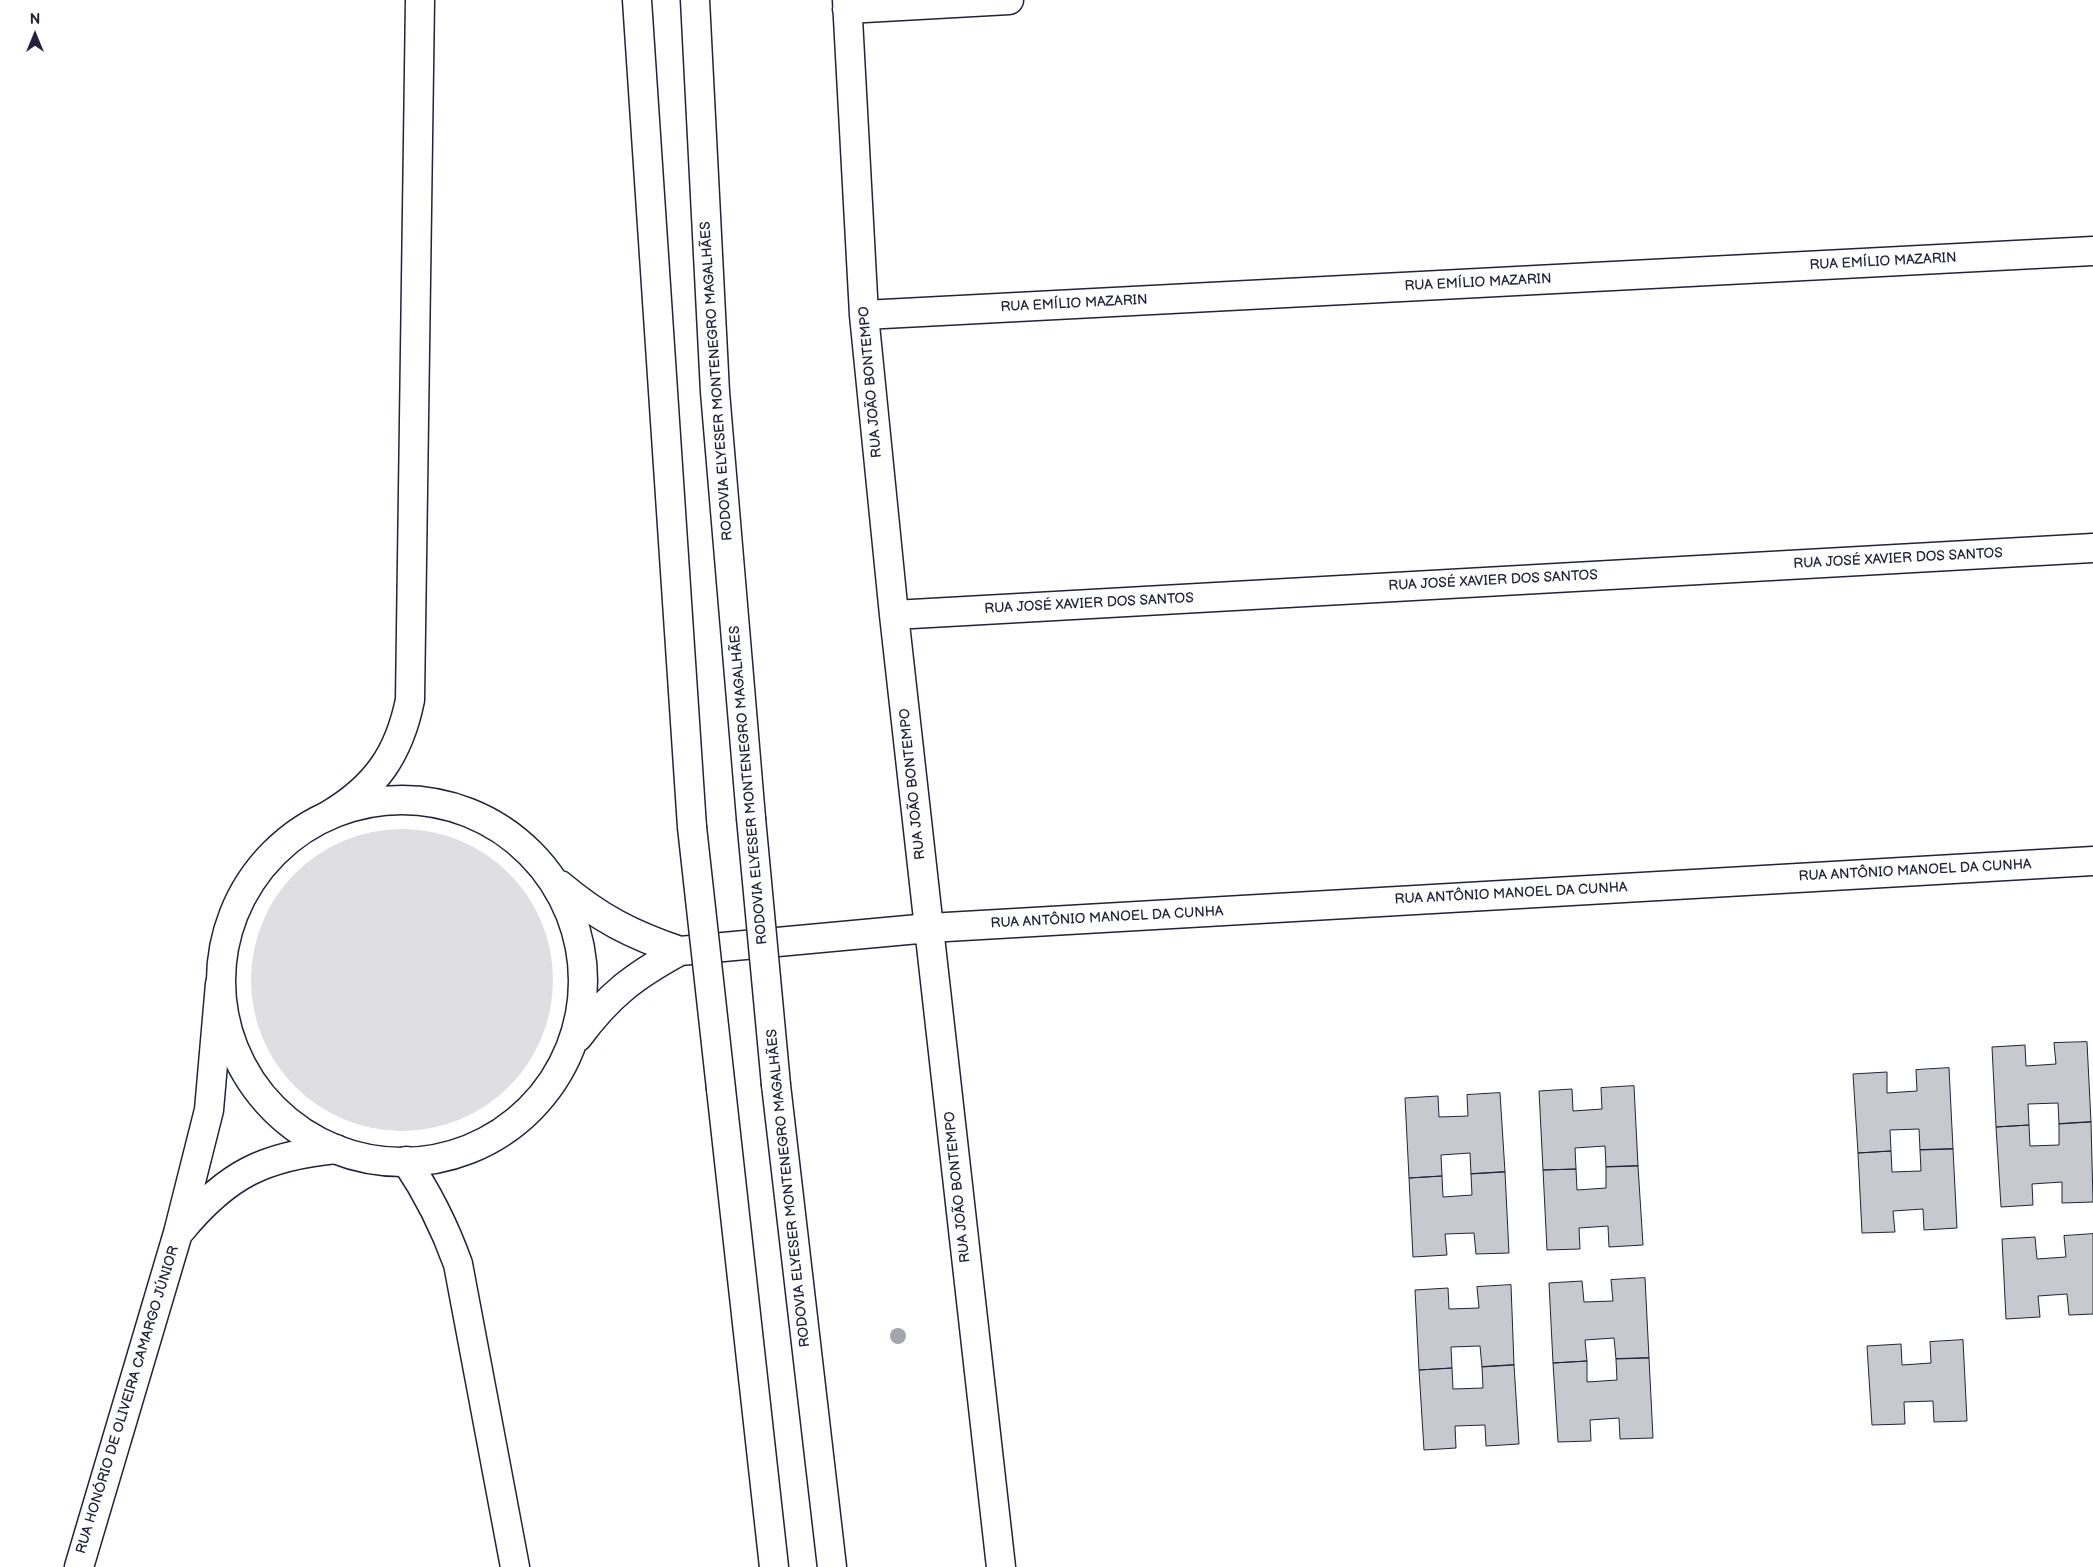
<!DOCTYPE html>
<meta charset="utf-8">
<style>
body{margin:0}
#map{position:relative;width:2093px;height:1567px;overflow:hidden;background:#fff;font-family:"Balsamiq Sans",sans-serif}
canvas{display:block}
.north{position:absolute;left:10px;top:10px;width:50px;height:50px;-webkit-text-stroke:4px #fff;paint-order:stroke;rotate:0deg;font-size:14px;font-weight:700;line-height:20px;text-align:center;color:#22223b}
.north::after{content:'';display:block;margin:auto;width:18px;height:22px;background:#22223b;clip-path:polygon(50% 0,100% 100%,50% 72%,0 100%)}
</style>
<div id="map">
<canvas width="2093" height="1567"></canvas>
<div class="north">N</div>
</div>
<script>
const ctx = document.querySelector('canvas').getContext('2d');
ctx.lineJoin = 'round';
function paint(path, color) { ctx.fillStyle = color; ctx.fill(path, 'evenodd'); }
function trace(path, color, width, dash) { ctx.strokeStyle = color; ctx.lineWidth = width; ctx.lineCap = dash ? 'butt' : 'round'; ctx.setLineDash(dash || []); ctx.stroke(path); }
function drawText(font, color, halo, rows, align = 'center') {
  ctx.font = font + ' "Balsamiq Sans",sans-serif'; ctx.lineWidth = 4.5; ctx.setLineDash([]); ctx.textBaseline = 'middle'; ctx.strokeStyle = halo; ctx.fillStyle = color; for (const [text, x, y, turn = 0] of rows) {
    ctx.save(); ctx.translate(x, y); ctx.rotate((+turn || 0) * Math.PI / 180); ctx.textAlign = isNaN(turn) ? turn : align; if (halo) ctx.strokeText(text, 0, 0); ctx.fillText(text, 0, 0); ctx.restore();
  }
}
const green = new Path2D(`
 M251 980a151 151 0 1 1 302 0a151 151 0 1 1-302 0Z`);
const building = new Path2D(`
 M2087 1042 2091 1122 2059 1124 2058 1103 2028 1104 2029 1125 1996 1127 1992 1047 2025 1045 2026 1066 2056 1064 2054 1043Z
 M1949 1068 1953 1149 1920 1150 1919 1129 1890 1130 1891 1151 1858 1153 1853 1074 1887 1072V1093L1917 1091 1916 1070Z
 M1634 1086 1638 1166 1606 1167 1605 1146 1575 1148 1576 1169 1543 1170 1539 1091 1572 1089 1573 1111 1602 1109 1601 1088Z
 M1500 1093 1505 1172 1471 1174 1470 1153 1441 1155 1442 1176 1409 1178 1405 1098 1438 1096 1439 1117 1468 1116 1467 1095Z
 M2091 1122 2093 1202 2062 1203V1182L2032 1184 2033 1205 2001 1207 1996 1127 2029 1125 2030 1146 2059 1145V1124Z
 M1953 1149 1957 1228 1924 1230 1923 1209 1893 1211 1895 1232 1862 1233 1858 1153 1891 1151 1892 1172 1921 1171 1920 1150Z
 M1638 1166 1643 1245 1609 1247 1608 1226 1579 1228 1580 1249 1547 1250 1543 1170 1576 1169 1577 1190 1606 1188V1167Z
 M1505 1172 1509 1253 1476 1254 1474 1233 1445 1234 1447 1255 1413 1257 1409 1178 1442 1176 1443 1197 1472 1195 1471 1174Z
 M2093 1234V1314L2069 1315 2067 1294 2038 1296 2040 1317 2006 1319 2002 1239 2035 1237 2037 1259 2066 1257 2064 1236Z
 M1645 1278 1649 1358 1616 1359 1614 1338 1585 1340 1587 1361 1553 1363 1549 1283 1582 1281 1584 1302 1613 1301 1611 1280Z
 M1511 1285 1514 1365 1482 1367 1480 1346 1451 1347 1452 1368 1419 1370 1415 1290 1448 1288 1449 1309 1479 1308 1477 1287Z
 M1963 1340 1967 1421 1934 1422 1933 1401 1904 1402 1905 1424 1872 1425 1867 1346 1901 1344 1902 1365 1931 1363 1930 1342Z
 M1649 1358 1653 1438 1620 1439 1619 1418 1590 1420 1591 1441 1558 1442 1553 1363 1587 1361V1382L1617 1380 1616 1359Z
 M1514 1365 1519 1444 1486 1446 1485 1425 1455 1426 1456 1448 1424 1450 1419 1370 1452 1368 1453 1389 1483 1388 1482 1367Z`);
const street = new Path2D(`
 M847 0 864 315 894 615 929 928 2093 861
 M847 9 1009 0
 M864 315 2093 251
 M894 615 2093 548
 M406 1161C429 1195 444 1225 458 1264L515 1567
 M181 1230C227 1174 265 1156 336 1149
 M79 1567 178 1233 209 1110 220 984`);
const secondary = new Path2D(`
 M221 981a181 181 0 1 1 362 0a181 181 0 1 1-362 0Z
 M560 885C599 918 632 935 680 951L929 928 1001 1567
 M578 1037C609 995 634 976 680 951`);
const primary = new Path2D(`
 M637 0 692 827
 M695 0 715 392 751 818
 M329 815C376 787 399 754 410 700L420 0
 M776 1085 832 1567
 M721 1089 774 1567`);
const primaryBridge = new Path2D(`
 M751 818 776 1085
 M692 827 721 1089`);
const trees = [
 [898,1336]
];
const streetNames = [
 ["RUA EMÍLIO MAZARIN",1883,262,-3],
 ["RUA EMÍLIO MAZARIN",1478,283,-3],
 ["RUA EMÍLIO MAZARIN",1074,304,-3],
 ["RODOVIA ELYESER MONTENEGRO MAGALHÃES",717,381,-94],
 ["RUA JOÃO BONTEMPO",871,382,-95],
 ["RUA JOSÉ XAVIER DOS SANTOS",1898,559,-3],
 ["RUA JOSÉ XAVIER DOS SANTOS",1493,581,-3],
 ["RUA JOSÉ XAVIER DOS SANTOS",1089,604,-3],
 ["RUA JOÃO BONTEMPO",913,784,-96],
 ["RODOVIA ELYESER MONTENEGRO MAGALHÃES",749,785,-95],
 ["RUA ANTÔNIO MANOEL DA CUNHA",1915,871,-3],
 ["RUA ANTÔNIO MANOEL DA CUNHA",1511,894,-3],
 ["RUA ANTÔNIO MANOEL DA CUNHA",1107,918,-3],
 ["RUA JOÃO BONTEMPO",958,1187,-96],
 ["RODOVIA ELYESER MONTENEGRO MAGALHÃES",789,1188,-96],
 ["RUA HONÓRIO DE OLIVEIRA CAMARGO JÚNIOR",128,1400,-73]
];
paint(green, '#dfdfe2');
paint(building, '#c8c8cf');
trace(building, '#22223b', 1);
trace(street, '#22223b', 31);
trace(secondary, '#22223b', 31);
trace(primary, '#22223b', 31);
trace(street, '#fff', 28);
trace(secondary, '#fff', 28);
trace(primary, '#fff', 28);
trace(primaryBridge, '#22223b', 31, []);
trace(primaryBridge, '#fff', 28);
ctx.fillStyle = '#a5a5af';
for (const [x, y] of trees) { ctx.beginPath(); ctx.arc(x, y, 8, 0, 2 * Math.PI); ctx.fill(); }
drawText('14px', '#22223b', '#fff', streetNames);
</script>
